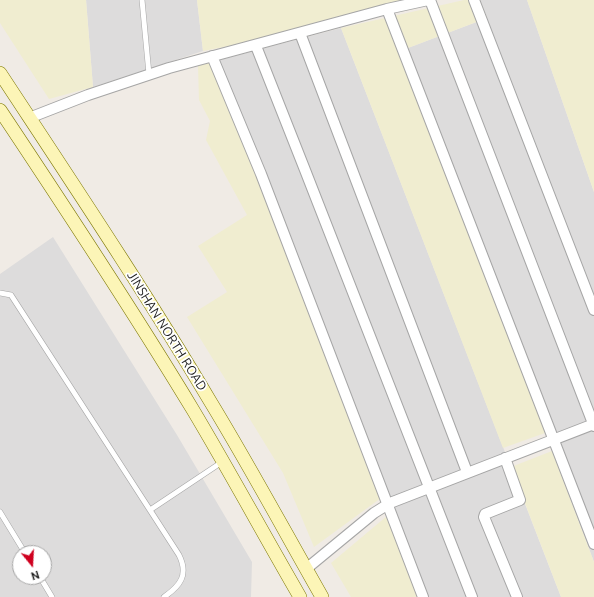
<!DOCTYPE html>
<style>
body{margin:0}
#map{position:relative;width:594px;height:597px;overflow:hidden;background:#f0ebe5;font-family:Ubuntu,sans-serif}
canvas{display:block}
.north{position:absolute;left:12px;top:545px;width:40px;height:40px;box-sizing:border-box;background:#fff;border:1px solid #a5a5a5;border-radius:50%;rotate:162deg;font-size:11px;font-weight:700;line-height:16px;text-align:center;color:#1f1f1f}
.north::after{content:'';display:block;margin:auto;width:14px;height:18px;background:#cf001f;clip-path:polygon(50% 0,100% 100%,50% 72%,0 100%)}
</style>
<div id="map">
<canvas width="594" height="597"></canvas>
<div class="north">N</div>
</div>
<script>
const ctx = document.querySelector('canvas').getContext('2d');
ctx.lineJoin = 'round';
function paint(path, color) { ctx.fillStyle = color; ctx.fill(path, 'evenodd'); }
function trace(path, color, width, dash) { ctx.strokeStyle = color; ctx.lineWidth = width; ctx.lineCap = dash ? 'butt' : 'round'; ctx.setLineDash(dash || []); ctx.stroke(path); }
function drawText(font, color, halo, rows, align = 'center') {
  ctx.font = font + ' Ubuntu,sans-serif'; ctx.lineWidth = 3.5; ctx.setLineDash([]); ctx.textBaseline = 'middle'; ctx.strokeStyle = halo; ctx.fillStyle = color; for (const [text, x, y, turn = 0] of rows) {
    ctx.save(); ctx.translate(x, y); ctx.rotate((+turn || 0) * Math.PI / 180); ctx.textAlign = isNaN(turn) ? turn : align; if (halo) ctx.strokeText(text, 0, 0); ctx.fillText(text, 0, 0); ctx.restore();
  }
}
const residential = new Path2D(`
 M86 0H197L203 51 93 87Z
 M480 0H527L594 192V562L400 51 487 18Z
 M341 28 561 597H419L212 62Z
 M53 237 177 435 252 562 251 597H0V274ZM20 553H44V577H20Z`);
const farmland = new Path2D(`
 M0 0H86L93 87 49 99 0 23Z
 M197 0H402L285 35 203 51Z
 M464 0H480L487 18 400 51 545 433 503 448 341 28Z
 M527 0H594V192Z
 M212 62 381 498 314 547 283 473 187 317 227 292 198 246 247 215 206 140 210 121 199 100 198 66Z
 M552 451 594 562V597H561L511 467Z
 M387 516 419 597H351L331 563Z`);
const lane = new Path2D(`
 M142 0 149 74
 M0 293 11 295 179 555C189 575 180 586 164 597
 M150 510 222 462
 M0 512 25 553
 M40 577 52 597`);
const street = new Path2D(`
 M430 0 594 426
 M474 0 594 310
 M387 9 594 544
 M300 33 467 472
 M256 46 305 170 472 597
 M212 56 261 174 423 597
 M29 118 88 95 169 68 387 9 428 0
 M505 458 520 500 485 514 484 517 517 597
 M306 569 374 513 390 503 594 424`);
const secondary = new Path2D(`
 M0 73C71 181 144 290 210 401 249 465 285 532 322 597
 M0 110C66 209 132 309 193 410 230 472 264 535 300 597`);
const streetNames = [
 ["JINSHAN NORTH ROAD",167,331,58]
];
paint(residential, '#dddcdc');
paint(farmland, '#f0edd0');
trace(lane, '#a6a6a6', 6);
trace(street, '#a6a6a6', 12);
trace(secondary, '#7d7700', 14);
trace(lane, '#fff', 5);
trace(street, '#fff', 10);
trace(secondary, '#fcf5b7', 13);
drawText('13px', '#1f1f1f', '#fff', streetNames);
</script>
